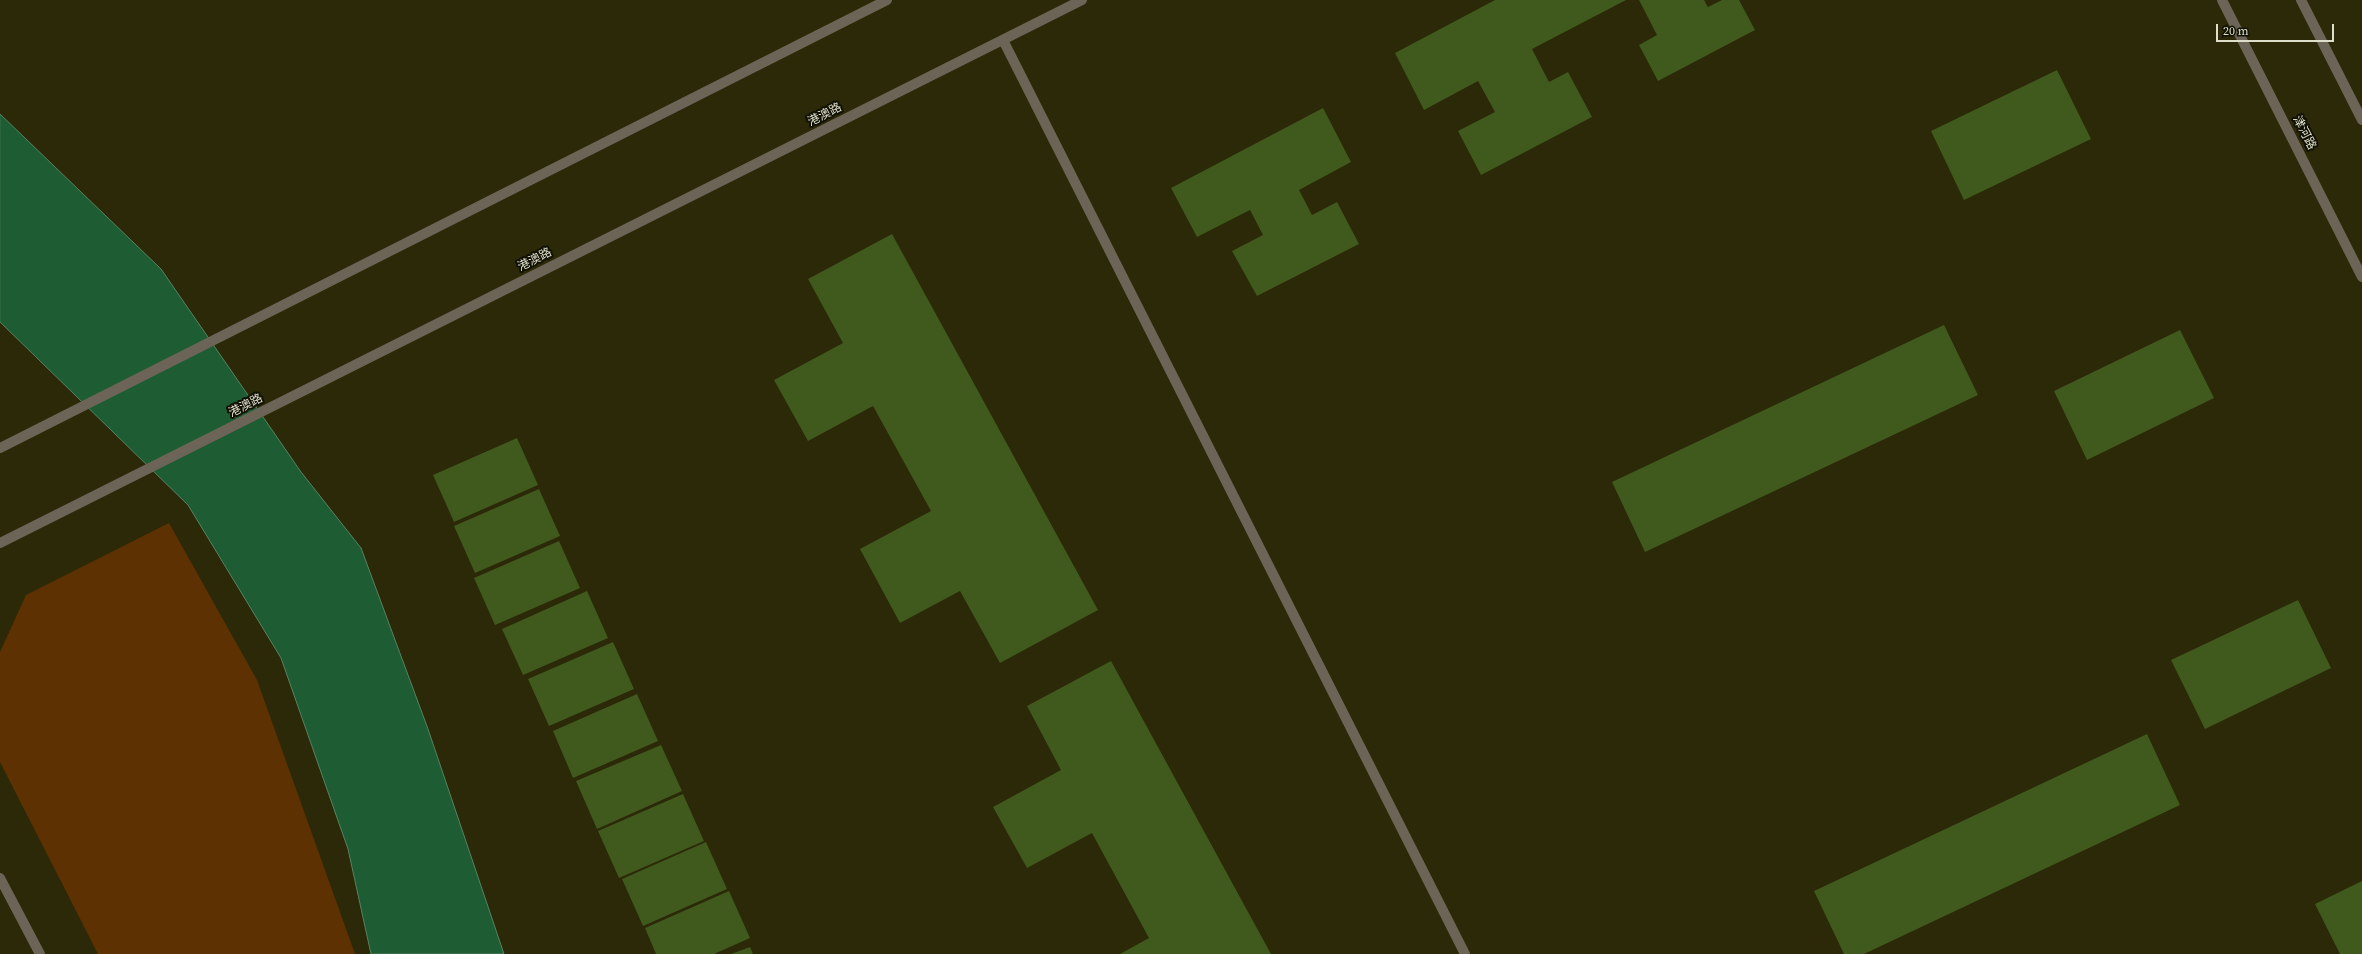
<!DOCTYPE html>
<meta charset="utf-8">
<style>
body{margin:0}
#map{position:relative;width:2362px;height:954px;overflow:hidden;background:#2b2908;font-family:"Source Serif 4",serif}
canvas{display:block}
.scale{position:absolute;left:2216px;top:24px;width:118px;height:18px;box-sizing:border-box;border:2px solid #dedecb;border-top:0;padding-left:5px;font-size:12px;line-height:14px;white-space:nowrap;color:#dedecb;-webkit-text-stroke:3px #121105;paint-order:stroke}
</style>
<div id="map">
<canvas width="2362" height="954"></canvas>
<div class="scale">20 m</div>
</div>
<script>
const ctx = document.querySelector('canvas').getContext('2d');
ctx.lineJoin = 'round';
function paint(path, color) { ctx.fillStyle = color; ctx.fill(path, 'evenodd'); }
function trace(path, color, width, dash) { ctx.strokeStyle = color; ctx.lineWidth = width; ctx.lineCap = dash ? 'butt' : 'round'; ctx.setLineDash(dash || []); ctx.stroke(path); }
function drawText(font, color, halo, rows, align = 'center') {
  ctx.font = font + ' "Source Serif 4","Noto Sans SC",serif'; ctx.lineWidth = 4; ctx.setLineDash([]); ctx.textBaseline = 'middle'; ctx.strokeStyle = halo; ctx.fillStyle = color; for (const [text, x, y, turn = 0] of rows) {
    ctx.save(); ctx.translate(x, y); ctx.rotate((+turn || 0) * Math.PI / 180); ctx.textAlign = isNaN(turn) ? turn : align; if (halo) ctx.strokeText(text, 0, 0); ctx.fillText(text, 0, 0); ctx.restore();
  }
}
const green = new Path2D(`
 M169 523 257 680 355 954H98L0 762V652L26 595Z`);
const water = new Path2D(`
 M0 114 161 269 301 472 361 548 428 729 504 954H371L348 849 281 658 188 505 0 322Z`);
const building = new Path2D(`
 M1495 0H1626L1532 49 1549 82 1568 72 1592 117 1481 175 1458 131 1495 112 1478 81 1424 110 1395 53Z
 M1639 0H1704L1708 7 1722 0H1739L1755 30 1658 81 1639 45 1657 35Z
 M2057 70 2091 139 1964 200 1931 131Z
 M1323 108 1351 162 1299 190 1312 215 1337 202 1359 244 1257 296 1232 251 1263 235 1250 210 1197 237 1171 188Z
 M892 234 1098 610 1000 663 960 591 900 623 860 549 931 511 873 406 808 441 774 380 843 343 808 279Z
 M1944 325 1978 395 1645 552 1612 482Z
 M2180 330 2214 398 2087 460 2054 391Z
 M517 438 538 485 454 522 433 475Z
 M539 489 560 536 475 573 454 526Z
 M559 541 580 588 495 625 474 578Z
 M587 591 608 638 523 675 502 629Z
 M2298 600 2331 668 2205 729 2171 660Z
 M613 642 634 689 549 726 528 679Z
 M1111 661 1271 954H1120L1149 938 1092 833 1027 868 993 807 1061 770 1027 706Z
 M637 694 658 741 573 778 553 731Z
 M2147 734 2180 805 1864 954H1844L1814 891Z
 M661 745 682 791 597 829 576 781Z
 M683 794 704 841 619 878 598 831Z
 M706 842 727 889 643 926 622 879Z
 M2362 881V954H2340L2315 904Z
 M729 891 750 938 714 954H656L645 928Z
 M750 947 753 954H731Z`);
const minor = new Path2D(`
 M2222 0 2362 277
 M2301 0 2362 120
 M1003 40 1465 954
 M0 448 887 0
 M0 543 1082 0
 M0 878 40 954`);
const streetNames = [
 ["港澳路",825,115,-27],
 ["津河路",2304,133,63],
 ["港澳路",535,260,-27],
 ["港澳路",246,406,-27]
];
paint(green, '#5d3101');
paint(water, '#1e5c33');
trace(water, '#588361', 1);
paint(building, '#40591c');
trace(minor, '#6c6557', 10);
drawText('12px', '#dedecb', '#121105', streetNames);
</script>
